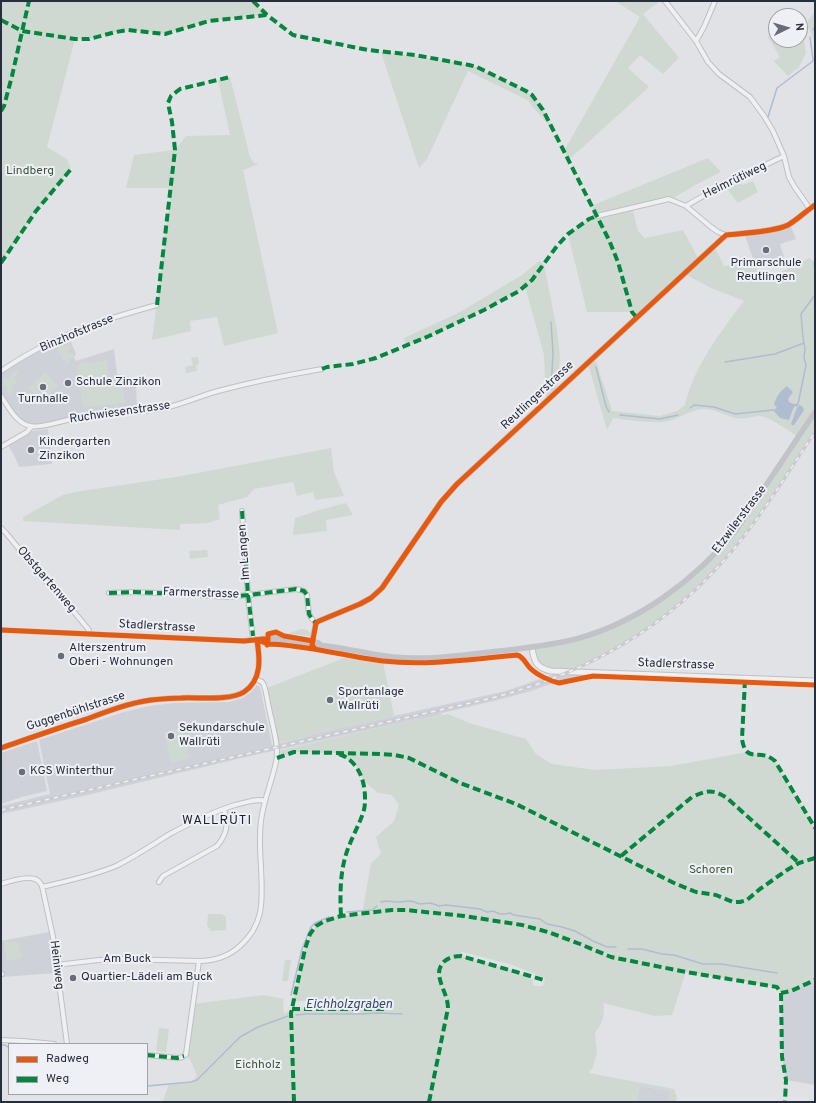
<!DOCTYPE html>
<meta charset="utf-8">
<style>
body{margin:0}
#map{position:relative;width:816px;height:1103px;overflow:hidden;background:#e0e2e5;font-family:Overpass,sans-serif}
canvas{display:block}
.frame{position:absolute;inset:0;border:2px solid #282e3d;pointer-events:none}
.legend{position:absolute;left:8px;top:1043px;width:140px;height:52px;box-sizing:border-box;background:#eef0f5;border:1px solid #9fa2ab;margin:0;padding:5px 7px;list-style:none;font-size:12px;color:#282e3d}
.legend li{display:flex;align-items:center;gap:8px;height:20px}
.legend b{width:20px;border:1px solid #9fa2ab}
.north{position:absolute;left:768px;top:8px;width:40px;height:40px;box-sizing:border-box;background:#eef0f5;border:1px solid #9fa2ab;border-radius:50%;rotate:85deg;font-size:11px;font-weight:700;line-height:16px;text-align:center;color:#282e3d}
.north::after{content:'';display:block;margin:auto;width:14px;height:18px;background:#686d78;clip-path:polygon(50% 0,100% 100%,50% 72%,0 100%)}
</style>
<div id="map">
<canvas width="816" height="1103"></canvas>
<div class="frame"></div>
<ul class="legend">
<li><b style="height:5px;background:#e8590c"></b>Radweg</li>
<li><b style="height:5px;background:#00873e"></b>Weg</li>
</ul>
<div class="north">N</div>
</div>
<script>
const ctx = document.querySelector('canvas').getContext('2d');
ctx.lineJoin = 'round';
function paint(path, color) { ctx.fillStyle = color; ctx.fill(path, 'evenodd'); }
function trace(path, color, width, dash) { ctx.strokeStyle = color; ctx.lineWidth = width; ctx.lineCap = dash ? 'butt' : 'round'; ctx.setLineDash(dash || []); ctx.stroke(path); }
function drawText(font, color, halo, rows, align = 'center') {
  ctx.font = font + ' Overpass,sans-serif'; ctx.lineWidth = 4; ctx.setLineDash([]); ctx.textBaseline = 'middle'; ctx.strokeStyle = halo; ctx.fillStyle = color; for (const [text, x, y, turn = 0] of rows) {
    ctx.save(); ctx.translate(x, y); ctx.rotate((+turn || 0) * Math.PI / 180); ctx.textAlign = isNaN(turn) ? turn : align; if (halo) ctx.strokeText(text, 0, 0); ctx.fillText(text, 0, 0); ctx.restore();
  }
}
const built = new Path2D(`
 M790 224 796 239 780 244 784 257 756 267 744 233 771 230Z
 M68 335 76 354 74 357 76 361 114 349 117 374 136 378 137 411 105 414 38 427 24 424 1 396V371Z
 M48 429 52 464 19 467 15 457 7 443 27 432Z
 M568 669 591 670V674L556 682 531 691 494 701 442 713 441 715 419 720 418 719 250 756 83 796 1 814V806L50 794 39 740 124 712 149 706 174 703 229 702 243 698 252 691 257 685 260 687 272 745 305 737 309 735 506 691Z
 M37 741 47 791 22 797 1 804V753Z
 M49 932 55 973 3 977 2 972H1V941Z
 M815 980V1085L786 1080 782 1057 781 993 791 991Z
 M640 1086 671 1091 668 1102H636Z`);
const green = new Path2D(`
 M1 1H253L267 15 209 21 165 34 128 30 116 32 89 39H75L47 147 67 159 71 169 36 211 1 263Z
 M615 1H660L643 14 679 58 663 74 640 55 628 68 649 87 573 156 568 159 564 151 640 17Z
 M815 11V42L814 43 811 33 806 24Z
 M776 28V40H800V31L803 35 806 53 799 67 788 76 774 61 780 57 768 37Z
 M381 52 451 61 469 65 477 67 526 91C539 100 546 115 553 130L527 100 468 71 427 159 419 168Z
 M230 77 250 157 254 163 259 164 243 170 278 333 224 346 217 317 190 321 191 331 152 340 171 188H126L134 155 175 150 186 136 230 135 218 80Z
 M708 158 721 172 695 185 675 197 632 207 638 231 645 238 683 230 699 260 714 246 724 266 754 261 761 282 809 258 812 260 815 261V432L759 515 732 550 710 575 676 607 641 633 603 656 571 671H551L537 665 532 648 592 634 666 596 726 542 798 437C789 431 770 417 760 416 752 416 744 420 736 418 725 416 715 408 703 409 690 410 681 418 668 421 653 424 629 420 613 418L607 430 588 364 593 358 597 364 612 411 660 416 677 411 685 405C693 368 721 331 744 301L709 287 685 274 637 318 632 312H587L568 234 589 219 596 216 591 206Z
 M738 178 742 185 753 181 758 192 738 203 724 185Z
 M539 261 544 264 557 330 560 357 557 392 546 402 544 355 525 286C516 294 504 299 493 305 465 320 435 334 406 346L404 338 460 312 522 275Z
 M69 344 71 349 67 350 70 354H74V360L70 359 69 363 67 364 66 362 63 360 57 348 61 345 66 346Z
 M198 357 199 364 196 365 197 371 186 373 185 367 193 365 191 358Z
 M106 360 109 375 93 378V381L83 383 82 381H80L77 367 79 366V364L89 362 90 364Z
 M15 371 19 372 14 378 16 381V384L12 386V392L10 395 7 391 8 386 3 385 1 381 4 378 10 379 11 376Z
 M45 372 58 386 42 401 29 388Z
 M122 381 125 403 83 407 80 386Z
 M331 448 334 472 344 496 315 500 313 492 297 496 293 482 254 489 247 497 218 505 220 519 208 523 180 524V530L23 521V517L63 495 75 492 176 477Z
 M346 503 353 515 326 520 327 531 293 535 295 518 319 510Z
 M207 550 208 557 190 559 189 551Z
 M301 629C306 629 308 630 311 633L310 636 287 634Z
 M349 656 383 662 394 716 309 735 305 737 278 743 267 688Z
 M448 714 469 723 526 739 536 754 552 764 595 770 671 766 747 752C757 755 767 754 775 761L815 828V980L791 991 781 993 777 987 686 972 672 1015 655 1016 603 1003C606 1012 602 1026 595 1032L597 1053 592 1070 590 1069 589 1073 674 1089 677 1097 676 1102H668L671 1091 640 1086 636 1102H162L169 1084 191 1082 197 1076 190 1059 184 1056 193 1004 263 995 284 999 283 1004 284 1014 292 1009 368 1008V1001H293C297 986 305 937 315 927 327 916 346 915 362 914L371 863 381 854 376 837 394 821 399 805 392 795 378 793 363 780 361 774 357 767 343 756 335 753 294 752 277 758V751L418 719 419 720ZM462 952 510 964 545 978 543 986H533V980L513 970 461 956Z
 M183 728 189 758 171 763 164 732Z
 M208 914H222L226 917V930L211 931 207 925Z
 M8 941 9 942 13 941 18 943 22 958 7 961 4 942Z
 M285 960H291L288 981H282Z
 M159 1028 169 1029 166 1052 156 1051Z`);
const water = new Path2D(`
 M787 386 793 392 788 399 789 402 796 405 793 409 789 420 780 418 773 410 777 408 774 404C777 396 780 391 787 386Z
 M799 405 802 406 804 410 794 425H792L791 424 796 410Z`);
const stream = new Path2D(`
 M813 30 815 26
 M768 117 777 88 813 61V59L810 37
 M815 260 814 264 815 268
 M725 362 775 354 804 343
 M596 367 606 406 609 412
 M551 389 553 353 551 322
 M797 406 795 405 798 404 806 365 804 358 805 349 803 337 801 314 815 295
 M690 408 694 405 714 407 735 414 773 410
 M620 415 660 419 678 415
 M381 902 386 901 398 902 411 901 420 904 431 903 439 906 446 905 480 909 487 912 493 911 500 914H505L510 913 514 915 540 919 547 924 562 927 575 931 593 941 607 947H616
 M347 912 373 910 377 906
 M628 949H642L662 954 674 955 703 964H721L777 973
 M291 995 302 949 311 927 315 923 329 917
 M296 1015 306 1014H362L377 1013 402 1014
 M1 1045H5L8 1047H9
 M147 1086 191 1082 197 1080 240 1037 258 1027 288 1016`);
const minor = new Path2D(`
 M665 1 696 41 708 62 719 74 750 97 764 116 773 131 784 156 789 177 794 186 810 209
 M696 41 704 27 715 1
 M686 206C717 187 751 172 784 156
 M597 216 669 199 686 206 711 227 718 232 726 235
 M1 371C32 350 67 333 103 321 121 315 139 310 157 305
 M1 396C8 406 16 423 30 426 40 429 68 419 80 417 108 413 137 413 165 408 183 404 200 396 218 391 252 382 287 375 322 369
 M1 447 27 432 31 427
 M242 511 248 595 253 640
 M1 528 6 533 48 584 65 601 89 630 88 633
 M109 593 134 592 184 594 228 597 248 595 296 589 304 591 307 595 309 614 312 619 316 623
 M312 642 315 628 316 623 319 621 360 604 371 598 382 588 441 502 457 484 726 235C743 233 774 232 788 225 797 220 806 211 815 205
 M1 748C30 738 58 728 87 719 108 711 129 703 151 700 161 699 171 698 181 698 198 697 230 701 244 692 262 680 260 659 257 640
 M159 882 163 876 217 846C228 833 228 824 224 809
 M1 884C10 881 26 876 35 879 39 880 40 883 42 886L53 937 67 1044
 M42 887C67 881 92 876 116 866 134 857 151 846 168 835 190 823 212 812 235 805 245 803 255 798 265 801
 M56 965 99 960 120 959 199 961C214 961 229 956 240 946 266 923 262 897 261 867 260 852 259 837 261 821 263 801 272 782 276 762 279 748 274 732 271 717 268 706 267 695 264 685L262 682 256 679
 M1 974H2
 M1 1040 23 1041 54 1044
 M147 1055 178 1058 183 1057 186 1054 199 961`);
const tertiary = new Path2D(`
 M532 648C534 661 536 668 551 671L815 681`);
const secondary = new Path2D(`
 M1 630 244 641 284 636 313 641 319 643
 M268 638C290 642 312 644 334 647 354 650 373 655 393 657 425 660 458 656 490 652 519 649 548 646 576 639 639 622 695 580 736 530L815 412`);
const rail = new Path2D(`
 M1 810 488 699C585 674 667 629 732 551 763 514 788 472 815 432`);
const quiet = new Path2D(`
 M253 1 267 15 293 35 368 50 415 55 469 65 477 67 526 91 532 95 543 110 609 240 618 262 632 312 637 318
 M1 20 22 31 75 39H89L116 32 128 30 165 34 209 21 267 15
 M1 111 4 106 12 76 29 1
 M1 263 36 211 71 169
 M157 305 175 150 172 122 168 103 171 96 180 89 230 77
 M322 369 327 367 353 364 376 358 429 336 484 310 519 291 532 280 557 246 568 234 589 219 597 216
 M242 511 248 595 253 636
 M109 593 134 592 184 594 228 597 248 595 296 589 304 591 307 595 309 614 312 619 316 623
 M745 680 742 739C746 765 760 747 775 761L815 828
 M339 754C357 760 365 779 365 798 365 803 365 808 363 813 358 828 349 842 345 858 340 876 340 897 341 916
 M277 758 294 752 381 754 395 755 409 758 460 783 516 804 674 883 696 892 716 895 733 902H740L747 900 760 889 787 870 799 863 815 858
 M621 856 692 797C707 790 713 789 727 798L799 863
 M781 993 782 1057 786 1080 785 1102
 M292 1009H385
 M147 1055 177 1058 184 1056
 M294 1102 291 1013 305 949 310 934 316 926 325 921 341 916 392 910H406L464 916 522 925 548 932 580 944 611 957 686 972 777 987 781 993 791 991 815 980
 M429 1102 448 1008C448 996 440 986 439 974 439 961 450 956 461 956L544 980`);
const cycleway = new Path2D(`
 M1 630 244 641 264 639
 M257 640 268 644C306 645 344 656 383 661 427 666 473 659 517 655 524 657 525 663 530 668 537 675 550 681 559 683L593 676 815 685
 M267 645 268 644V634L276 632 284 636 313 641
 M315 649 312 645 316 623 319 621 360 604 371 598 382 588 441 502 457 484 726 235C743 233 774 232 788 225 797 220 806 211 815 205
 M1 748C30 738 58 728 87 719 108 711 129 703 151 700 161 699 171 698 181 698 198 697 230 701 244 692 262 680 260 659 257 640`);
const markers = [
 [766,250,4,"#686d78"],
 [68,383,4,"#686d78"],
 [43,387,4,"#686d78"],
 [31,450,4,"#686d78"],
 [61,656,4,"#686d78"],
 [330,700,4,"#686d78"],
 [171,736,4,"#686d78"],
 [22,772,4,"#686d78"],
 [73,978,4,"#686d78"]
];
const parkNames = [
 ["Lindberg",30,172],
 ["Schoren",711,871],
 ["Eichholz",258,1066]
];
const streetNames = [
 ["Heimrütiweg",735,181,-26],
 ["Binzhofstrasse",77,334,-23],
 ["Reutlingerstrasse",538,396,-43],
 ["Ruchwiesenstrasse",120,413,-8],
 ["Etzwilerstrasse",740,520,-53],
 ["Im Langen",245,552,-94],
 ["Obstgartenweg",46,580,49],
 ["Farmerstrasse",201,594,2],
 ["Stadlerstrasse",157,627,3],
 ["Stadlerstrasse",676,665,2],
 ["Guggenbühlstrasse",76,712,-18],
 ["Am Buck",127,960],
 ["Heiniweg",56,965,83]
];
const poiNames = [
 ["Primarschule",766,264,"center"],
 ["Reutlingen",766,278,"center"],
 ["Schule Zinzikon",76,383],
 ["Turnhalle",43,400,"center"],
 ["Kindergarten",39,443],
 ["Zinzikon",39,457],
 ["Alterszentrum",69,649],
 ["Oberi - Wohnungen",69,663],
 ["Sportanlage",338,693],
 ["Wallrüti",338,707],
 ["Sekundarschule",179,729],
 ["Wallrüti",179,743],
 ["KGS Winterthur",30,772],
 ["Quartier-Lädeli am Buck",81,978]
];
const neighbourhoodNames = [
 ["WALLRÜTI",217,821]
];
const waterNames = [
 ["Eichholzgraben",349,1005]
];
paint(built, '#cfd1d8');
paint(green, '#d0d9d1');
paint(water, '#b0bccf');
trace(stream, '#b0bccf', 1.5);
trace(minor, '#bec0c3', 6);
trace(tertiary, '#bec0c3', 7);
trace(minor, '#f0f0f2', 4);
trace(tertiary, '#f0f0f2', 5);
trace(secondary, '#c1c3c8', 5.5);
trace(rail, '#c9cacd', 3);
trace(rail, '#eef0f5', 1.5, [4.5]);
trace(quiet, '#00873e', 4, [8, 4]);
trace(cycleway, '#e8590c', 5);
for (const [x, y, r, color] of markers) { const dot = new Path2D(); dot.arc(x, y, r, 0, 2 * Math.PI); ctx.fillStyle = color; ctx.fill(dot); trace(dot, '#eef0f5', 1.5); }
drawText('12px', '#395836', '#eef0f5', parkNames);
drawText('12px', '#282e3d', '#eef0f5', streetNames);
drawText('12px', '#282e3d', '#eef0f5', poiNames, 'left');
ctx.letterSpacing = '1px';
drawText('13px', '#1b1f2e', '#eef0f5', neighbourhoodNames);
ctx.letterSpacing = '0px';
drawText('italic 13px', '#35496f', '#eef0f5', waterNames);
</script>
